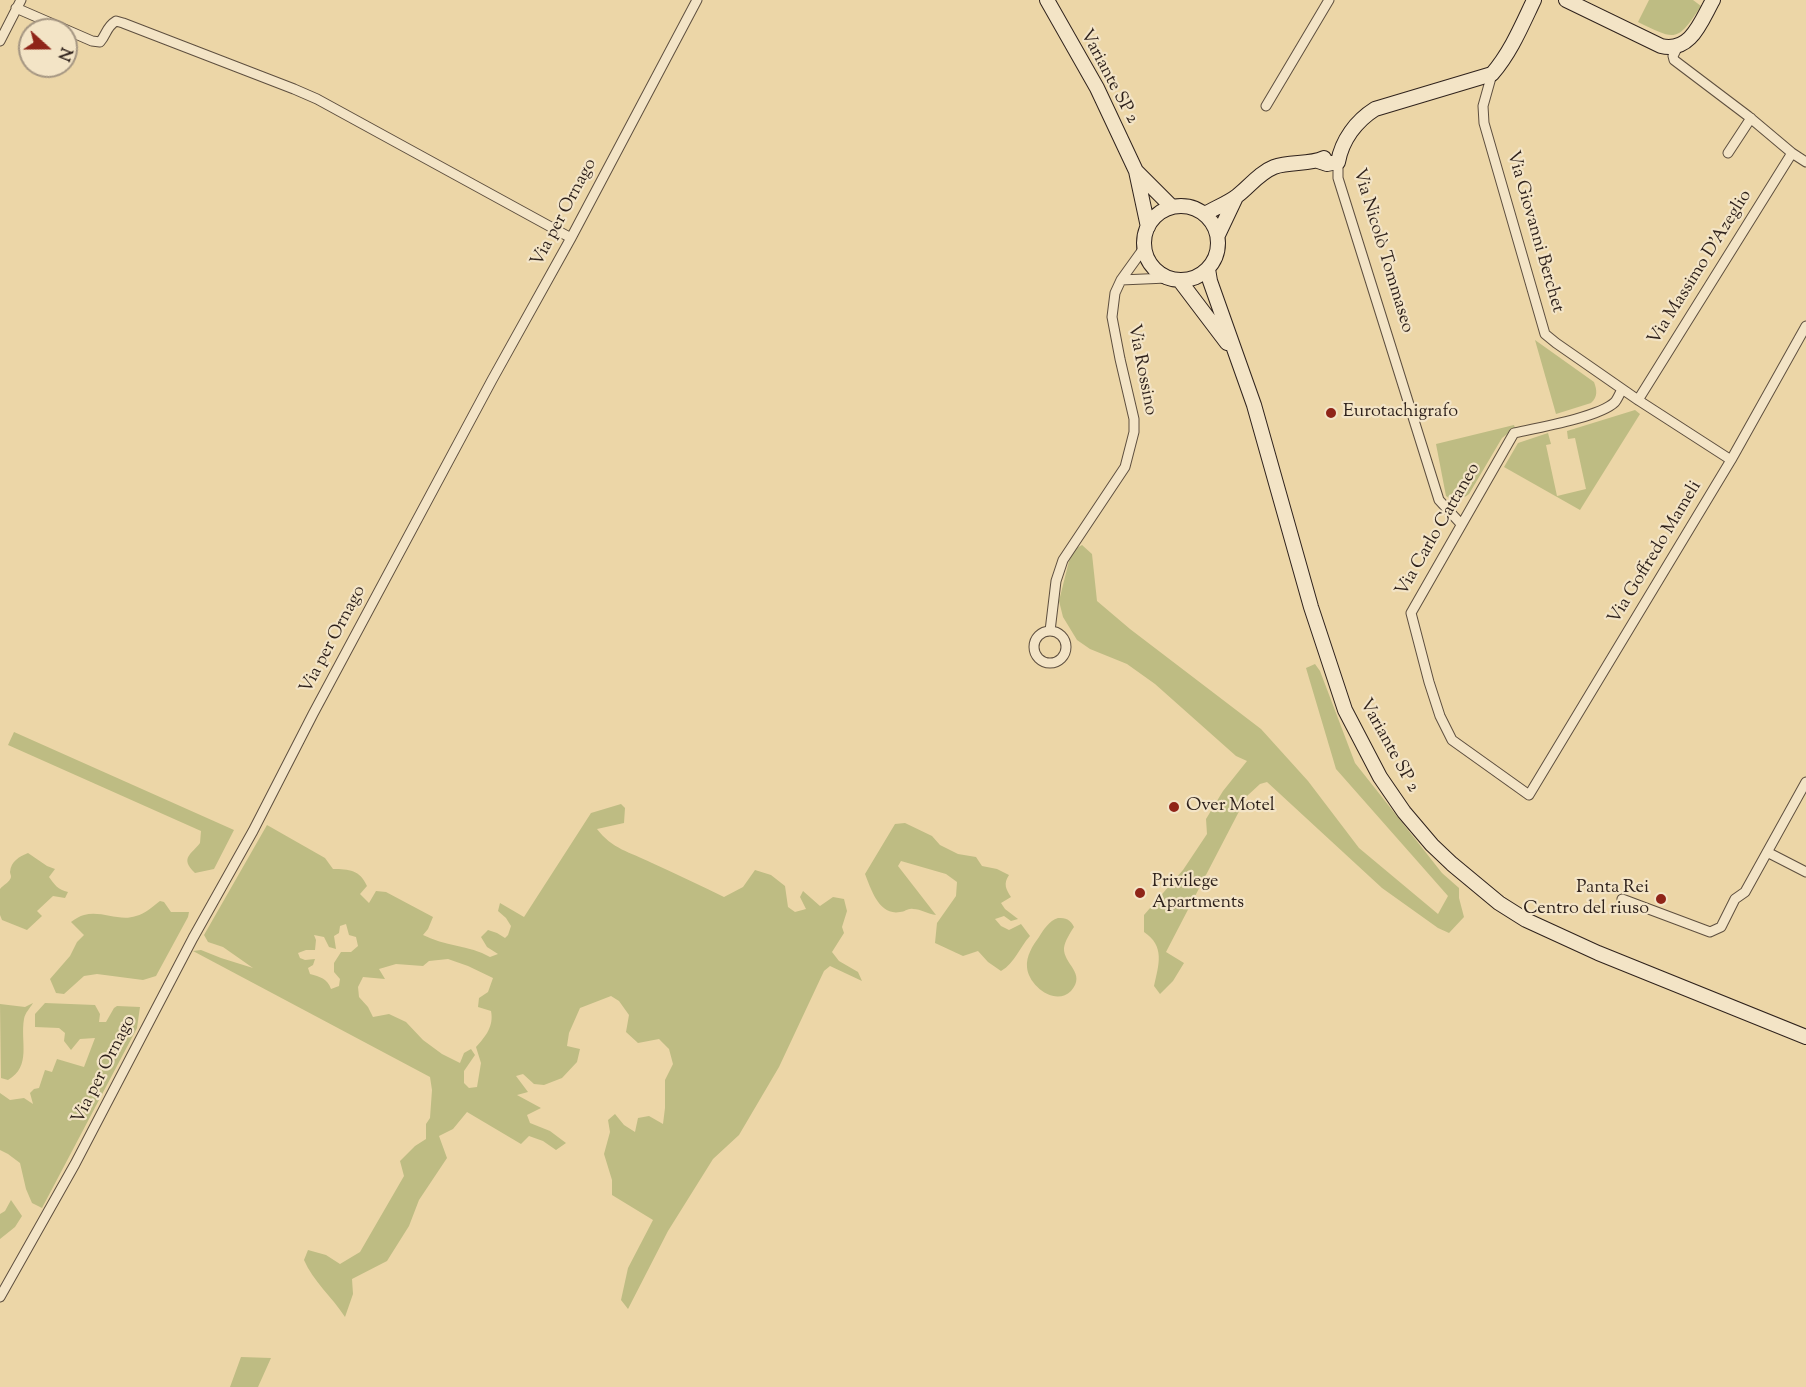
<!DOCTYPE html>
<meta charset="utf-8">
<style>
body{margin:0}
#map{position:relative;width:1806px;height:1387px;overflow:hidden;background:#ecd6a7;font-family:"Sorts Mill Goudy",serif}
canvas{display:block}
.north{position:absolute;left:18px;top:18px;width:60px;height:60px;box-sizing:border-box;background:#f3e4c6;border:2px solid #a59682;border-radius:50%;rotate:111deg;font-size:16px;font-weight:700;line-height:24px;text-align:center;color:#2f221c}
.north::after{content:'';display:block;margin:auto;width:21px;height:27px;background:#8f2418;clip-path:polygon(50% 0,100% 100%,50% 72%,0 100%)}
</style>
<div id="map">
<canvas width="1806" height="1387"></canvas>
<div class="north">N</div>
</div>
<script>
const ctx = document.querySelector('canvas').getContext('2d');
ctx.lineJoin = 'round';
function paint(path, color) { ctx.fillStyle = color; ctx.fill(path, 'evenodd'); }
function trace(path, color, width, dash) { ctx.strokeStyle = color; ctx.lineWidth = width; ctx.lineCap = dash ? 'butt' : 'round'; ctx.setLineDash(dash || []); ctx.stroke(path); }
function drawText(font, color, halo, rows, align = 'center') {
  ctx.font = font + ' "Sorts Mill Goudy",serif'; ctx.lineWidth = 4.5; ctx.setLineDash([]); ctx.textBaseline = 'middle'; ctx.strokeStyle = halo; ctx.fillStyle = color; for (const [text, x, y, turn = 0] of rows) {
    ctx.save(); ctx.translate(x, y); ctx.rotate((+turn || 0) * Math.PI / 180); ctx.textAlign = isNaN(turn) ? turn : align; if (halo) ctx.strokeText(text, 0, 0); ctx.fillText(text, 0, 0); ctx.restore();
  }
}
const green = new Path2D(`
 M1649 0H1693L1701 6C1677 42 1677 41 1638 22Z
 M1535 340 1594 382C1597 390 1598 397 1591 403L1556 414Z
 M1635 410 1640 414 1580 510 1504 467 1518 443 1548 433 1551 444 1546 445 1557 496 1586 489 1575 438 1568 439 1567 431Z
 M1514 425 1515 428 1502 438 1469 494C1462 500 1454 502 1446 496L1436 444Z
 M1082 545 1092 554 1097 601 1130 629 1261 729 1308 781 1359 848 1438 914 1448 896 1336 769 1306 668 1315 664 1320 671 1355 763 1442 873 1459 888V898L1464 917 1449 933 1438 928 1382 888 1267 782 1260 784 1247 796 1166 952 1184 963 1173 981 1160 994 1154 986C1159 964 1165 946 1144 932V915L1183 870 1207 834 1206 819 1223 791 1247 761 1236 756 1155 684 1127 664 1090 649 1077 640 1063 617 1059 601 1069 561 1075 549Z
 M14 732 234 830 214 869 195 873C179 858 192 854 200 843L201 831 8 745Z
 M621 804 625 808 624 823 597 829C612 849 630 852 652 863 676 874 700 885 724 897L743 887 755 870 771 875 785 886 788 907 795 912 806 909 800 897 803 891 820 906 833 897 844 899 847 911 842 927 844 933 832 952 839 961 858 972 862 981 830 966 824 971 779 1067 739 1135 713 1159 668 1231 628 1309 621 1300 628 1268 653 1220 612 1195V1180L604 1154 610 1132 608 1120 615 1114 624 1125 635 1132 638 1118 649 1116 663 1124 665 1108V1080L673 1064 669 1049 659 1039 638 1043 626 1032 629 1015 619 1001 611 996 580 1008 569 1033 567 1046 580 1049 577 1062 562 1078 544 1085 534 1084 523 1074 516 1076 528 1092 517 1095 541 1108 527 1115 530 1123 550 1131 566 1143 556 1150 543 1141 529 1136 521 1144 467 1112 453 1129 439 1136 447 1158 419 1200 409 1226 387 1261 352 1279 353 1294 345 1317C332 1297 313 1281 304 1260L308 1250 326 1255 340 1264 360 1252 404 1176 400 1161 415 1146 426 1139V1124L430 1118 432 1090 430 1077 193 951 201 950 221 958 253 968 223 947 208 942 204 935 267 825 325 858 333 869C349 869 360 870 367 886L360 894 369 903 376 891 386 892 433 917 428 929 423 935C444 946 469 945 490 957L498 954 487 947 481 937 488 930 497 933 505 938 508 935 511 926 506 918 498 911 500 903 524 917 591 813ZM346 924 349 935 356 937 358 946 351 952H341L334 963V972L340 979 339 986 331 989C327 978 320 977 310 974L308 968 313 965 315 959 305 960 300 958 298 953 306 950H315L316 940 314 935 324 937 329 947 336 949 334 936 339 933 340 926ZM448 959 468 966 493 978 488 992 479 998 478 1007 491 1011C494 1026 486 1036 476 1047L481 1063 477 1087 469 1088 464 1083V1071L475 1055 471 1049 464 1053 460 1063 442 1054 423 1040 406 1022 389 1014 373 1017 368 1007 359 997 358 987 363 977 385 979 379 969 396 964 423 966 429 961Z
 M905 823 932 836 940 845 958 854 976 857 982 866 997 869 1009 875C1003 884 1006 889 1011 897L1001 903 1005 909 1018 919 1011 921 1004 916 995 919 1001 926 1009 930 1021 924 1030 936C1019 948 1015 963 1001 971L988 962 978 951 963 956 935 943 937 923 956 896 957 882 946 874 901 861 898 866 936 915C928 914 921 909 913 909 908 908 905 912 900 912 879 916 871 889 865 874L895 824Z
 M28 853 47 866 55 869 49 877C54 884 58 890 68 892L65 898 53 896 37 911 42 916 27 930 2 920 0 915V889C3 885 10 882 11 877 11 875 10 873 10 872 11 861 19 857 28 853Z
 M160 901 164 902 171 912H189L188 917 156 976 143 980 97 974 84 976 64 994 56 993 50 979 70 956 77 942 84 935 71 922C75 919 80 916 84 915 101 910 119 922 136 916 145 914 153 906 160 901Z
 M1058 918C1066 918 1070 919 1074 927 1070 933 1065 941 1064 948 1063 964 1087 973 1071 991 1055 1007 1028 985 1027 967 1026 956 1033 945 1039 937 1044 929 1049 921 1058 918Z
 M33 1003C30 1008 25 1013 24 1019 20 1042 32 1066 8 1080L1 1078 0 1004 25 1007Z
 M45 1003 95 1005 100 1014 99 1022H106L114 1008 117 1006 140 1007 137 1028 42 1208 32 1203 26 1189 20 1163 8 1154 0 1150V1093L10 1100 24 1098 33 1104 30 1093 34 1089 39 1088 45 1070 52 1072 57 1059 84 1067 95 1038 80 1039 71 1050 64 1041 65 1033 59 1028 35 1027V1014Z
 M11 1200 22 1216 15 1227 0 1239V1214L5 1211Z
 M241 1357 271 1358 258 1387H230Z`);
const street = new Path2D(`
 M16 8 92 41 100 42C107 34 106 27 116 21L123 23 294 89 317 99 571 238
 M0 41 21 0
 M1678 46 1673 56 1674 60 1748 116 1792 153 1806 162
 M1492 74 1483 106 1484 123 1545 334 1556 343 1638 400 1731 460
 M1266 106 1329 0
 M1728 153 1751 118
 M1338 162V178L1439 500 1461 524
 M1144 248 1121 280 1167 278
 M1622 389C1620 393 1618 398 1615 402 1600 417 1537 428 1514 433L1411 613 1429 682 1440 716 1452 740 1529 795 1731 460 1806 326
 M1638 400 1792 153
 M1034 647a16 16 0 1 1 32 0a16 16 0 1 1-32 0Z
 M1050 631 1056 581 1063 560 1125 467 1134 432V419L1120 359 1112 317 1115 293 1121 280
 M1767 852 1806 872
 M1622 899 1710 932 1721 927 1735 899 1745 892 1806 782
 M0 1297 75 1164 193 938 253 831 313 714 492 380 571 238 697 0`);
const secondary = new Path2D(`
 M1047 0 1097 88 1136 171 1148 227
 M1566 0 1661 46C1691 53 1701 21 1713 0
 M1318 161 1327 164 1338 162C1342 140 1356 121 1375 109L1492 74C1511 52 1522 25 1534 0
 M1136 171 1172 207
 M1144 243a37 37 0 1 1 74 0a37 37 0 1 1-74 0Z
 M1205 214C1215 208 1228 203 1237 196 1250 186 1259 173 1274 167 1290 161 1309 165 1324 158
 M1218 235 1236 197
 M1208 269 1210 281 1254 405 1311 607 1345 710 1380 777 1404 812 1432 845 1452 864 1499 903 1526 920 1598 953 1806 1037
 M1180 281 1227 343`);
const markers = [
 [1331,413,6,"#8f2418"],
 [1174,807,6,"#8f2418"],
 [1140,893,6,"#8f2418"],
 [1661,899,6,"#8f2418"]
];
const streetNames = [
 ["Variante SP 2",1108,77,62],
 ["Via per Ornago",565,213,-62],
 ["Via Giovanni Berchet",1534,232,74],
 ["Via Nicolò Tommaseo",1382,251,73],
 ["Via Massimo D'Azeglio",1701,268,-58],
 ["Via Rossino",1141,370,79],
 ["Via Carlo Cattaneo",1439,530,-60],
 ["Via Goffredo Mameli",1656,553,-59],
 ["Via per Ornago",334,640,-62],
 ["Variante SP 2",1388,746,61],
 ["Via per Ornago",105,1070,-63]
];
const poiNames = [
 ["Eurotachigrafo",1343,413],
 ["Over Motel",1186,807],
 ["Privilege",1152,883],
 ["Apartments",1152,904],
 ["Panta Rei",1649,889,"right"],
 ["Centro del riuso",1649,910,"right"]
];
paint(green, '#bebc83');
trace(street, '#5e4f3f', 11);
trace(secondary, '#2f221c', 16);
trace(street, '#f3e4c6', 9);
trace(secondary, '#f3e4c6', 14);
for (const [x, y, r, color] of markers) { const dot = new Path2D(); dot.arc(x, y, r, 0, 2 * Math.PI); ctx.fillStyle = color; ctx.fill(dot); trace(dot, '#f3e4c6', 2); }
drawText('18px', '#2f221c', '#f3e4c6', streetNames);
drawText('18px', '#2f221c', '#f3e4c6', poiNames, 'left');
</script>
